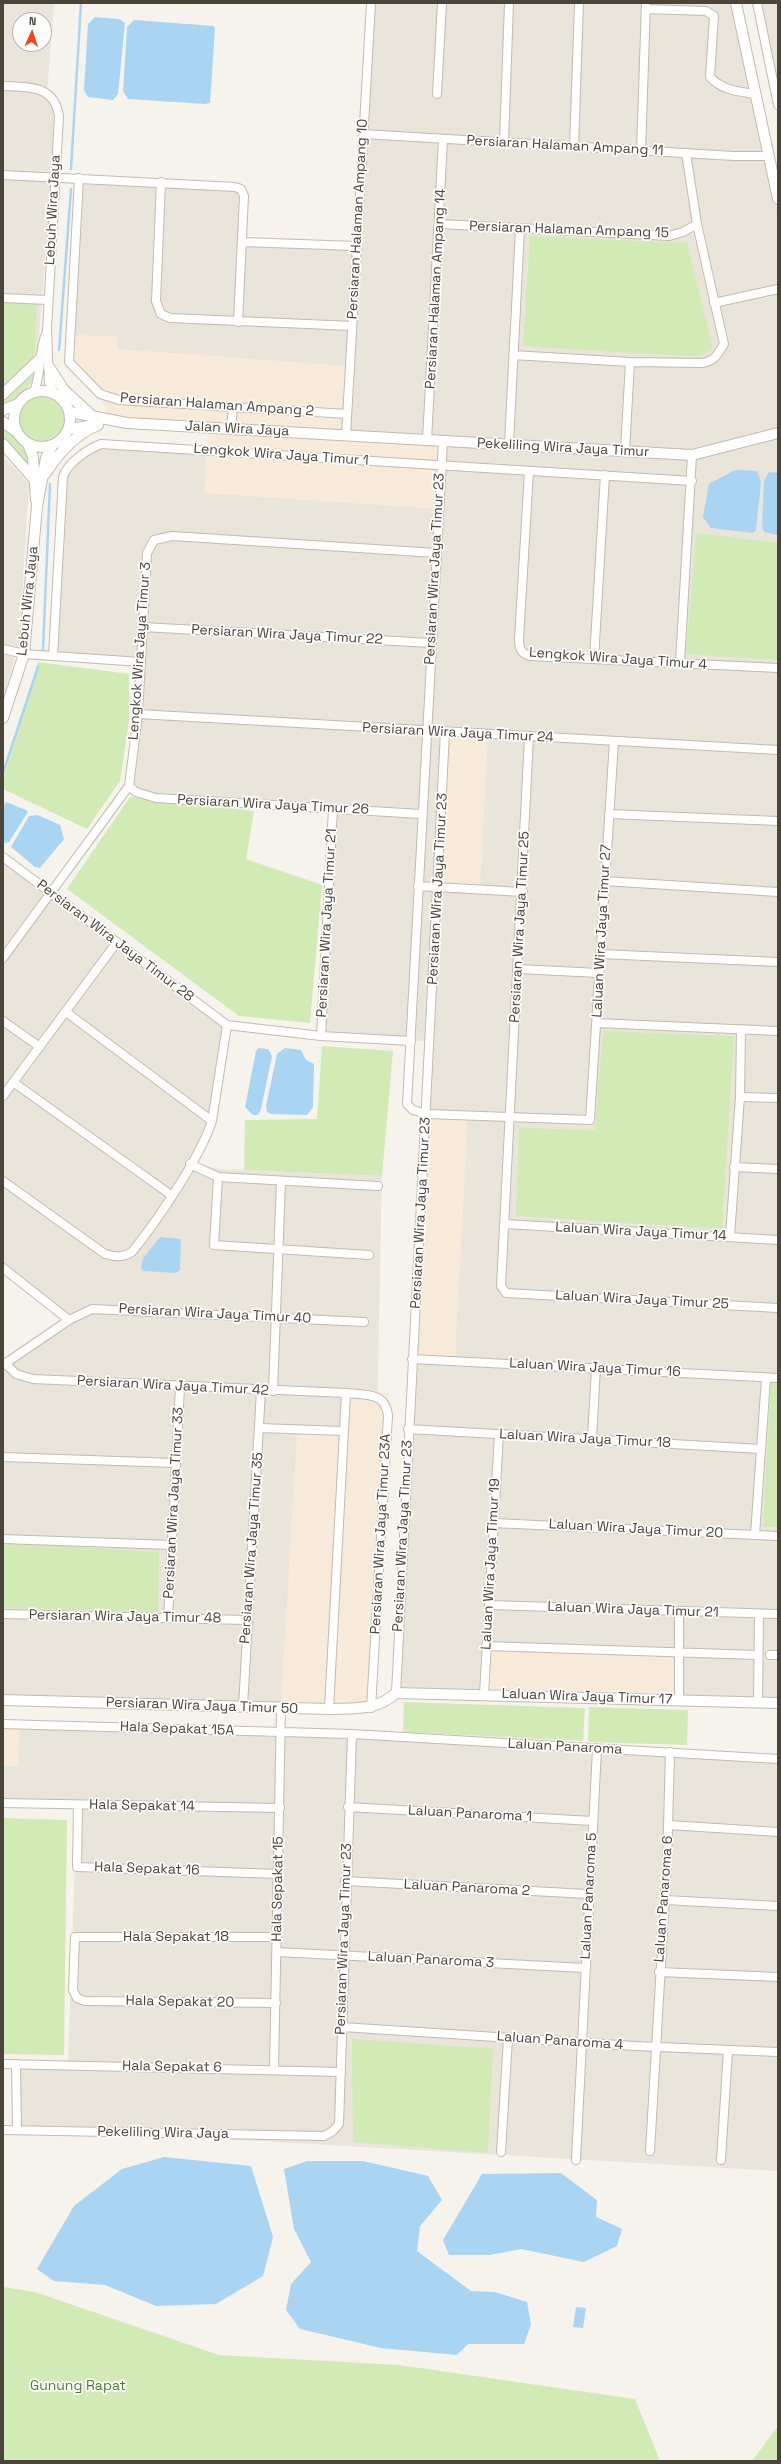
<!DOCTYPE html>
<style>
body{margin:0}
#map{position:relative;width:781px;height:2464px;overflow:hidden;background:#f6f3ec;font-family:"Space Grotesk",sans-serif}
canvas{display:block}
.frame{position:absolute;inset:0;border:4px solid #4b4439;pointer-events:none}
.north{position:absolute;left:12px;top:12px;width:40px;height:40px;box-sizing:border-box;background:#fff;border:1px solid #b7b4b0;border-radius:50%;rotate:3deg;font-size:11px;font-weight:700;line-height:16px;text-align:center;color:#4b4439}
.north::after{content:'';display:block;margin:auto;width:14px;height:18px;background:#fc3f1d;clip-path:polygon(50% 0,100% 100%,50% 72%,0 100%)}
</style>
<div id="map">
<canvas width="781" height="2464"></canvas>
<div class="frame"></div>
<div class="north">N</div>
</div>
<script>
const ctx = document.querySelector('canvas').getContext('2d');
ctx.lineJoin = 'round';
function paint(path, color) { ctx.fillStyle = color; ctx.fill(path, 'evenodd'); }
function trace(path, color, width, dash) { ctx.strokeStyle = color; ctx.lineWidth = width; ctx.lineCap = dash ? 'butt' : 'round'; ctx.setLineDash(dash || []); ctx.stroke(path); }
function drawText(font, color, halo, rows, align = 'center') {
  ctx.font = font + ' "Space Grotesk",sans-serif'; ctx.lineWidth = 3.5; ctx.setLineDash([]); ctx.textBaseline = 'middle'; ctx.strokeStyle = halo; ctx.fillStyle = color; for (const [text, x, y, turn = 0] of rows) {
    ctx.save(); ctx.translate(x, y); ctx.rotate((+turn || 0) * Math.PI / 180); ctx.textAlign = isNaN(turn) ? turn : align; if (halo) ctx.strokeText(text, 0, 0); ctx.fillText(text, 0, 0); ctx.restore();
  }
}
const residential = new Path2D(`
 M3 3H54L47 93 57 103 55 176 3 174ZM20 20H44V44H20Z
 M371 3H734L778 215V1704L396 1693 430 1041 321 1036 333 809 156 798 129 786 141 662 53 656 65 470 95 446 348 459Z
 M752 3H778V102L775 89Z
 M3 177 52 178 37 358 3 387Z
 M79 178 241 189 243 242 356 246 348 402 69 362Z
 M3 456 29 484 19 643 3 700Z
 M3 858 227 1025 214 1106 192 1162 219 1169 382 1176 371 1708 3 1701V1367L69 1320 3 1268Z
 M3 1724 352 1734 778 1762V2171L18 2127 17 2067 68 2064 77 1804 3 1802Z`);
const commercial = new Path2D(`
 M71 335 117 336V349L350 366 346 435 443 441 438 509 204 493 209 427 107 414 100 394 69 362Z
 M445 732 488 734 480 889 437 886Z
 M425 1111 468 1114 455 1360 412 1358Z
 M345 1391 389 1393 372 1707 281 1702 297 1430H343Z
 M486 1645 679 1652V1702L483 1694Z
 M3 1723 20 1724 18 1766H3Z`);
const green = new Path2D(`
 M530 236 687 243 713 349 698 357 523 346Z
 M3 300 37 301 34 360 3 385Z
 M36 369C34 386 17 400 3 406V396Z
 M17 419a24 24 0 1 1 48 0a24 24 0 1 1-48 0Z
 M3 427C18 439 28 451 30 470L3 442Z
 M696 533 778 543V660L686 654Z
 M38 662 129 674V721L120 781 87 829 3 789V780Z
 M130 797 254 811 246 859 322 885 310 1023 239 1016 67 889Z
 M603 1031 734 1036 722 1229 516 1216 519 1128 595 1130Z
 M322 1046 393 1051 382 1176 244 1170 245 1120 317 1119Z
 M771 1382 778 1383V1527H763Z
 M3 1542 159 1552 158 1612 3 1608Z
 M404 1702 585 1708 583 1741 403 1732Z
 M589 1707 688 1710 687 1745 588 1742Z
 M3 1818 67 1820 64 2055 3 2054Z
 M352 2039 493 2049 488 2153 353 2142Z
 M3 2287 35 2292 219 2355 399 2365 635 2399 660 2461H3Z
 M778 2426V2461H752Z`);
const water = new Path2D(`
 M95 17 119 19 125 23 118 94 113 100 88 97 84 90 88 24Z
 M134 20 214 26 215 28 210 103 205 104 128 99 123 91 127 27Z
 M740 470 757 471 761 482 756 530 753 533 711 528 703 517 709 484 733 471Z
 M769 472 778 473 777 535 764 532 762 526 764 481Z
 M6 802 26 810 28 812 9 842 3 843V806Z
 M38 815 60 825 64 839 40 868 35 867 11 847 29 816Z
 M259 1048 268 1049 272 1056 261 1109 258 1115H253L245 1107 256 1051Z
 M285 1048 301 1050 306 1060 314 1064 313 1107 307 1115 271 1114 267 1112 266 1106 277 1054Z
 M160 1237 181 1239 180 1270 176 1273 144 1271 141 1268 143 1258Z
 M164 2157 251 2166 273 2237 263 2276 216 2304 156 2306 105 2285 54 2281 37 2269 74 2206 122 2169Z
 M307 2161H363L428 2176 442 2200 420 2226 417 2251 471 2291 495 2292 527 2302 531 2325 524 2344H468L457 2355 381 2348 300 2329 286 2310 291 2284 311 2262 294 2229 284 2169Z
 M561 2173 597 2200 596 2217 622 2229 617 2246 584 2262 521 2249 490 2255H449L443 2240 482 2174Z
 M576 2307 586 2308 583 2328 573 2327Z`);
const stream = new Path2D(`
 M71 169 81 3
 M59 350 71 189
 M43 649 50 484
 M3 773 38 667`);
const minor = new Path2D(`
 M757 3 778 105
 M646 9 706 11 714 16 710 77C722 90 737 91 754 94
 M3 86C29 87 54 85 59 116L47 330 49 383 55 394
 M437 94 442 3
 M363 134 734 156H768
 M504 142 509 3
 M574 147 579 3
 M641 151 646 3
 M3 175 235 187 241 189 244 196 238 322
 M79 178 69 362 100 394 119 400 347 414
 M161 182 156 301 161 314 170 318 352 326
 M440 224 669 236 683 232 697 224
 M243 242 356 246
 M3 298 48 300
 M714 303 778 289
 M513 355 630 362 702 363C715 361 717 355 724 344L697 224 686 153
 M34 392C42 372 38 351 47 331
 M231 428 233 407
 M346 435 371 3
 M427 440 443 139
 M443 441 407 1104 413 1110 427 1114 590 1120 614 741
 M509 444 520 229
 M625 451 630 362
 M529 471 519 639C519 649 521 653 530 656L778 668
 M143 627 431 643
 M3 649 24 654 141 662
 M53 656 63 477C67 463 88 449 101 444L692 481
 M594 659 605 475
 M680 663 692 455
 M138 714 778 750
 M529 737 501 1286 506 1293 778 1308
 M129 786 136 792 156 798 421 814
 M609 814 778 821
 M3 857 227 1025 321 1036 411 1041
 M605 881 778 892
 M418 886 523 892
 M601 954 778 962
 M3 958 129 786 138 714 147 553 154 540 172 536 436 553
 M518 969 599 973
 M66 1012 212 1121
 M3 1021 40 1047
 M596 1023 778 1031
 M321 1036 333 809
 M13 1082 171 1195
 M3 1096 117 942
 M740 1097 778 1098
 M190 1164 218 1177 378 1186
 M734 1167 778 1169
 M218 1177 214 1245 369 1255
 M3 1181 105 1254C116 1257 122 1258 132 1252 157 1221 200 1158 212 1121L227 1025
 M505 1224 778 1240
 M730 1236 740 1097 741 1029
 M3 1268 69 1320
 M412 1359 778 1378
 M5 1363 16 1374 33 1379 346 1393C365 1395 386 1392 388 1416L371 1708
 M3 1365 69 1320 92 1309 364 1322
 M273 1391 281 1181
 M259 1428 344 1431
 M408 1429 761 1449
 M592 1439 596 1368
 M3 1457 175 1463
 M493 1523 778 1536
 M755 1535 766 1378
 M3 1539 171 1545
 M489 1605 778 1614
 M679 1611V1700
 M3 1614 247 1620
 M168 1618 180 1387
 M486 1646 757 1655
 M770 1655H778
 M396 1693 445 732
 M484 1694 499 1434
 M758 1703 759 1614
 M243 1707 261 1390
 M329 1709 346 1393
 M3 1724 352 1734 778 1759
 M3 1803 280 1808
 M78 1805 77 1867 279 1874
 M348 1807 592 1821
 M669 1825 778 1832
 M345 1881 588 1894
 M665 1900 778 1906
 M277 1952 585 1968
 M659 1972 778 1977
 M276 2003 85 2001 77 1998 73 1990 75 1937H277
 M342 2027 635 2046 778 2052
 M3 2064 341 2072
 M16 2064 17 2130
 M274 2069 281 1708
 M3 2130 324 2136 333 2131 339 2124 352 1734
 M650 2151 667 1863 670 1752
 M501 2152 508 2038
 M576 2160 597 1749
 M721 2160 728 2050`);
const tertiary = new Path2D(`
 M736 3 778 199
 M49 367 64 390 93 417
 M14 419a28 28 0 1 1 56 0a28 28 0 1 1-56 0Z
 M3 394 40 359
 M3 410 18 404
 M70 412 127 423 692 455 778 433
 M3 422 17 432
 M69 429 95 425
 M3 444 33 478
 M28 444 33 457 36 500
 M45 474C58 454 75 434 98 425
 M3 718 24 654 37 506 46 458 52 446
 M3 1700 329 1709C353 1708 377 1711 396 1693L778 1703`);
const streetNames = [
 ["Persiaran Halaman Ampang 11",565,146,3],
 ["Lebuh Wira Jaya",53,210,-87],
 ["Persiaran Halaman Ampang 10",358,219,-87],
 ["Persiaran Halaman Ampang 15",569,230,2],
 ["Persiaran Halaman Ampang 14",436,289,-87],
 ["Persiaran Halaman Ampang 2",217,405,4],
 ["Jalan Wira Jaya",237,429,3],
 ["Pekeliling Wira Jaya Timur",563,448,3],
 ["Lengkok Wira Jaya Timur 1",281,455,4],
 ["Persiaran Wira Jaya Timur 23",435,569,-87],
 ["Lebuh Wira Jaya",28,601,-84],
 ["Persiaran Wira Jaya Timur 22",287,635,3],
 ["Lengkok Wira Jaya Timur 3",140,651,-86],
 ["Lengkok Wira Jaya Timur 4",618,659,4],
 ["Persiaran Wira Jaya Timur 24",458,733,3],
 ["Persiaran Wira Jaya Timur 26",273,805,3],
 ["Persiaran Wira Jaya Timur 23",438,889,-87],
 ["Persiaran Wira Jaya Timur 21",327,923,-87],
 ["Persiaran Wira Jaya Timur 25",520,927,-87],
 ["Laluan Wira Jaya Timur 27",602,931,-87],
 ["Persiaran Wira Jaya Timur 28",115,941,37],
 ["Persiaran Wira Jaya Timur 23",421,1213,-87],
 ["Laluan Wira Jaya Timur 14",641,1232,3],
 ["Laluan Wira Jaya Timur 25",642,1300,3],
 ["Persiaran Wira Jaya Timur 40",215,1314,3],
 ["Laluan Wira Jaya Timur 16",595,1368,3],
 ["Persiaran Wira Jaya Timur 42",173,1386,3],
 ["Laluan Wira Jaya Timur 18",585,1439,3],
 ["Persiaran Wira Jaya Timur 33",174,1503,-87],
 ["Laluan Wira Jaya Timur 20",636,1529,3],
 ["Persiaran Wira Jaya Timur 23A",381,1534,-87],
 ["Persiaran Wira Jaya Timur 23",403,1536,-87],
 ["Persiaran Wira Jaya Timur 35",252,1548,-86],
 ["Laluan Wira Jaya Timur 19",491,1564,-87],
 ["Laluan Wira Jaya Timur 21",633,1610,2],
 ["Persiaran Wira Jaya Timur 48",125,1617,1],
 ["Laluan Wira Jaya Timur 17",587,1697,2],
 ["Persiaran Wira Jaya Timur 50",202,1706,2],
 ["Hala Sepakat 15A",177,1729,2],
 ["Laluan Panaroma",565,1747,3],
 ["Hala Sepakat 14",142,1806,1],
 ["Laluan Panaroma 1",470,1814,3],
 ["Hala Sepakat 16",147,1869,2],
 ["Laluan Panaroma 2",467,1888,3],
 ["Hala Sepakat 15",278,1889,-89],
 ["Laluan Panaroma 5",589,1896,-87],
 ["Laluan Panaroma 6",664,1899,-86],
 ["Hala Sepakat 18",176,1937],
 ["Persiaran Wira Jaya Timur 23",344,1939,-88],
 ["Laluan Panaroma 3",431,1960,3],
 ["Hala Sepakat 20",180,2002,1],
 ["Laluan Panaroma 4",560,2041,4],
 ["Hala Sepakat 6",172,2067,1],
 ["Pekeliling Wira Jaya",163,2133,1]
];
const parkNames = [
 ["Gunung Rapat",78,2386]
];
paint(residential, '#eae5da');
paint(commercial, '#f7ead8');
paint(green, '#d2eab5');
paint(water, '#a9d4f2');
trace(stream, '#a9d4f2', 2.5);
trace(minor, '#c2bbae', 10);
trace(tertiary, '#c2bbae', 12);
trace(minor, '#fff', 8);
trace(tertiary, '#fff', 10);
drawText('14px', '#4b4439', '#fff', streetNames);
drawText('14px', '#4a7f2a', '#fff', parkNames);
</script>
